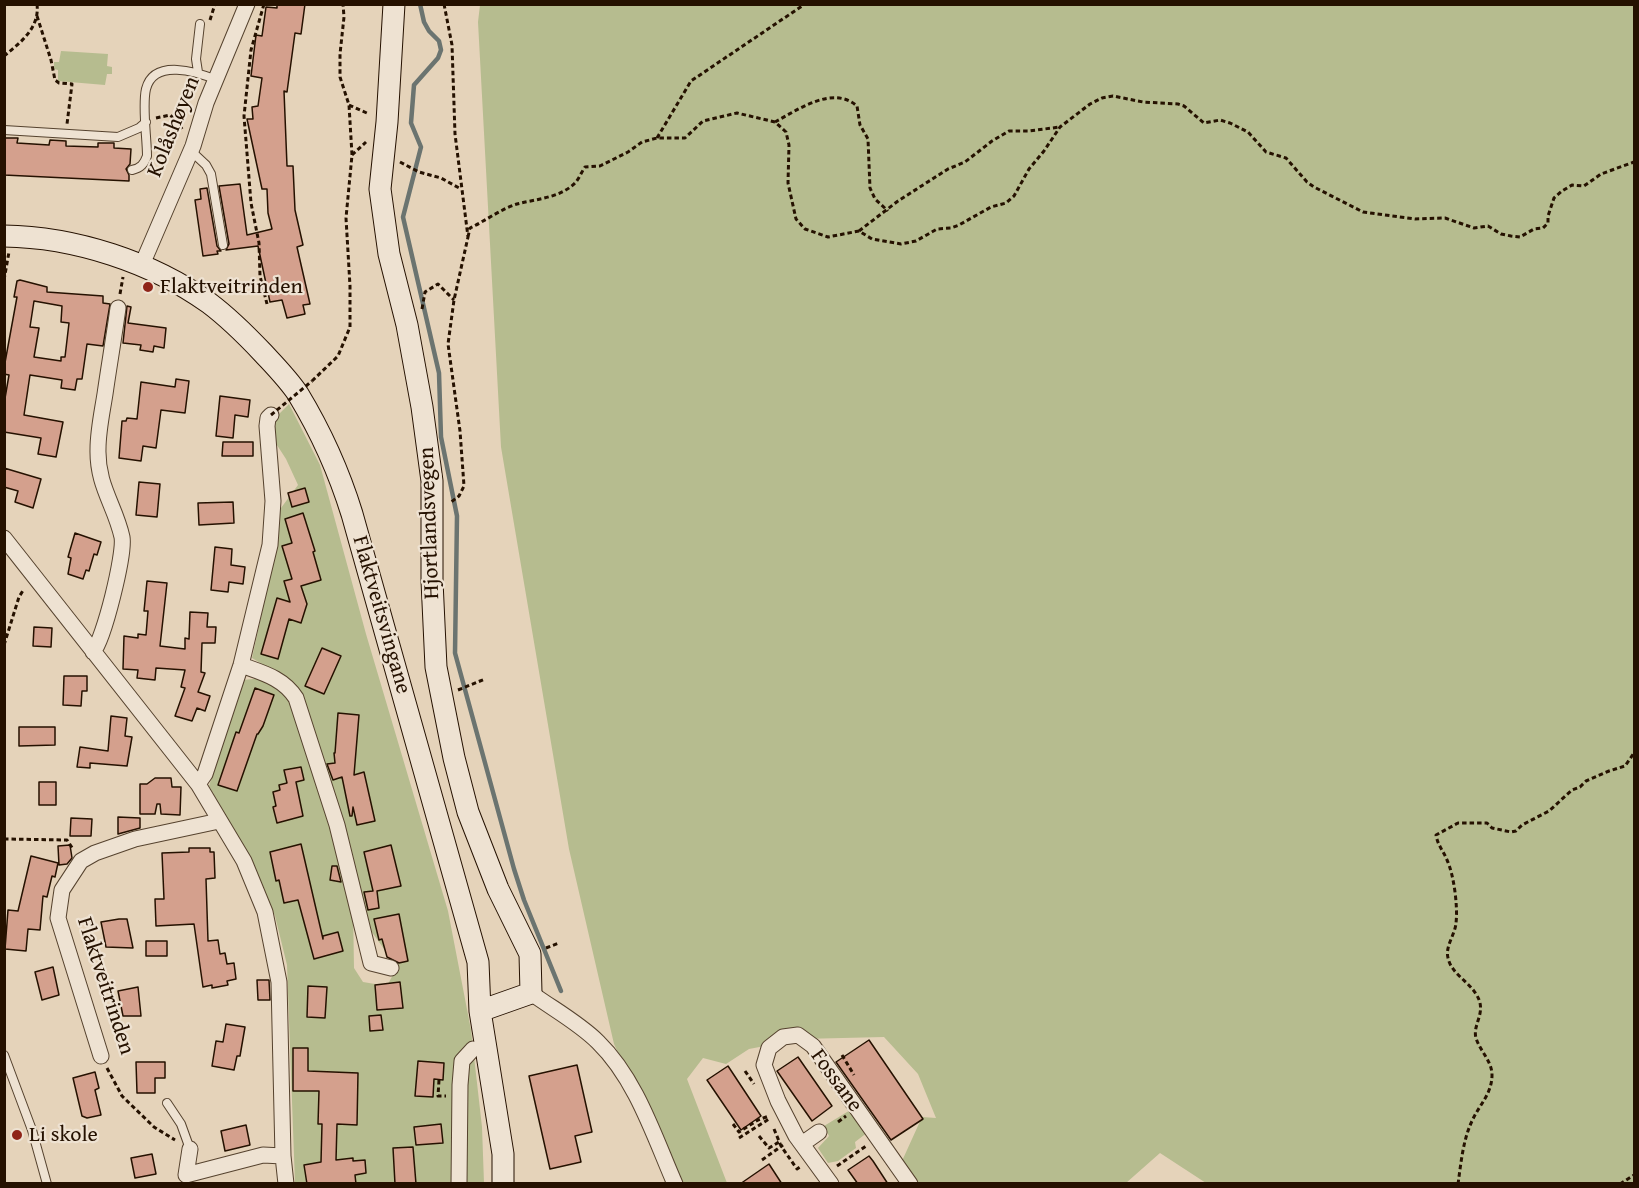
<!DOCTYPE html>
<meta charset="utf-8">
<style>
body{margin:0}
#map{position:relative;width:1639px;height:1188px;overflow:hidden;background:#e5d3ba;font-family:"Gentium Book Plus",serif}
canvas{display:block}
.frame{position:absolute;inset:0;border:6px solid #251100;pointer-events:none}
</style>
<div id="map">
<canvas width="1639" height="1188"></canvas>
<div class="frame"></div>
</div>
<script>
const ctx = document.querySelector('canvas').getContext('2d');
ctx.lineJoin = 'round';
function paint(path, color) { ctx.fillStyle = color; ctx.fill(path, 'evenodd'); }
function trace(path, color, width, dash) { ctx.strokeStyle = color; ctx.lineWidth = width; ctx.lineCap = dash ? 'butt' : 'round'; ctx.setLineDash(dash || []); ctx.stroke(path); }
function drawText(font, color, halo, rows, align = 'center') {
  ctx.font = font + ' "Gentium Book Plus",serif'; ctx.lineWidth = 4.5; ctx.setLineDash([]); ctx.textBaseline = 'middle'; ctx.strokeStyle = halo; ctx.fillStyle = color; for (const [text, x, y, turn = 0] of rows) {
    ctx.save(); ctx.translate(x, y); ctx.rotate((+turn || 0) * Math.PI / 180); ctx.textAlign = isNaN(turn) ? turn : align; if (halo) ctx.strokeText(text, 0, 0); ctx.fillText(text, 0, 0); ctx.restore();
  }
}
const green = new Path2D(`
 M480 5H1634V1183H1206L1160 1153 1126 1183H917L902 1161 922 1117 936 1118 918 1074 884 1037 801 1039 749 1049 726 1064 703 1058 687 1079 727 1183H665L650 1122 614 1044 569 849 501 447 478 22Z
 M61 51 108 54 107 66 112 67V74H107L105 85 58 81V70L54 69V62H59Z
 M289 404 320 465 366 634 448 911 471 1030 482 1127 484 1183H295L287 965 275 916 250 859 209 786 243 680 263 678 288 692 298 714 353 908 354 968 363 982 387 986 397 967 366 924 303 698 267 667 252 658 268 585 281 508 298 485 286 459 275 442 274 419Z
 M852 1109 868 1132 855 1142 856 1148 838 1161 828 1163 818 1148 829 1136 824 1126Z`);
const stream = new Path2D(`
 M420 4 424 22 429 31 439 41 441 50 438 58 414 85 411 123 421 147 403 217 439 373 441 437 457 516 455 653 514 869 524 900 561 991`);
const building = new Path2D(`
 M277 4H305L301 34 295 33 287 92 284 91 287 166H293L295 210 303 245 297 247 310 304 303 305 305 314 287 318 282 300 270 302 258 246 226 250 229 244 219 186 240 184 247 235 272 229 268 213 267 189H262L247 119H253L252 107 258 106 262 78 251 76 256 35 262 36 266 7 277 8Z
 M4 138H18L17 143 49 145 50 140 66 141V146L98 147V143H114V148L131 149 130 164 126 169 129 175V181L4 175Z
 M207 188 217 246 221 251H217L218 254 203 256 195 200 201 199 200 189Z
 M20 280 47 287V292L103 296V303L110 304 103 346 87 344 82 379H77L75 390 61 388 62 380 30 375 24 415 63 422 56 457 38 454 41 438 4 432V404L9 375 4 374V368L17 297H14L17 281ZM34 301 62 306 61 322 69 323 65 357H61V361L34 357 39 328 30 327Z
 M127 306 131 307 128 323 166 328 164 348 154 346 153 352 140 350 141 345 123 343Z
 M176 379 189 381 185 413 161 410 156 448 143 446 141 461 119 458 122 421H126L127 418 137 419 141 382 175 387Z
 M220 396 250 400 248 417 235 415 233 438 216 436Z
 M223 442H253V456H222Z
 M4 468 41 479 33 508 15 502 18 491 4 487Z
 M139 482 160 484 157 517 136 515Z
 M305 488 309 502 292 507 288 493Z
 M233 502 234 523 199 525 198 503Z
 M303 513 315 551 313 552 321 580 301 586 307 604 301 623 289 619 278 659 261 654 277 598 290 602 284 581 292 579 282 546 292 543 285 519Z
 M75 533 101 542 97 555 94 554 89 571 86 570 83 579 68 574 71 558 68 557Z
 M215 547 232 549 231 565 245 567 243 584 229 582 228 592 211 590Z
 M147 581 167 583 160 646 185 649V638L189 639 190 612 208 613 207 627H216L215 643H202L201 672 205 673 198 692 210 696 205 711 197 708 192 721 175 716 185 688 181 687 185 670 156 668 155 680 137 678 138 670 123 669 124 636 138 638V634L146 635 148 611H144Z
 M34 627 52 628 51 647 33 646Z
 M322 648 341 656 324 694 305 686Z
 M64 676H87V691H82L81 706 63 705Z
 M255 688 274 695 263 726 258 734H257L237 791 218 785 236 732 239 733Z
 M338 713 359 715 354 775 364 772 375 821 357 825 353 807 352 816H350L342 777 333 780 327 764 335 763 334 753H335Z
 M111 716 127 718 125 736 132 737 127 766 90 763V768L77 767 80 747 108 751Z
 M19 727H55V745L19 746Z
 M301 767 304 780 296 782 303 816 277 823 273 807 276 806 273 792 280 790 279 785 287 783 284 770Z
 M155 778H171L172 787H181L180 815 161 814 160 804H157L155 814H140V784H147Z
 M39 782H56V805H39Z
 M118 817 140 818V828L118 834Z
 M71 818 92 819 91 836H70Z
 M301 844 323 939V936L338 932 343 951 314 959 298 900 284 903 279 880 276 881 270 852Z
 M70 845 72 858 67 864 59 865 58 846Z
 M391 845 401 886 377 891 379 908 368 910 364 892 373 891 364 852Z
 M189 848H210V852H214L215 878 206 879 208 941 218 940 220 954 225 953 227 964 234 963 236 979 227 981 228 985 212 988V985L203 987 194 924 156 926 155 899H164L162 853 189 852Z
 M31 856 58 863 55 877 52 876 47 897 43 896 40 930 28 929 26 951 5 949 8 910 18 911Z
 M332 866H337L341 882 330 880Z
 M399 914 408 961 399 963 387 957 382 939 379 940 374 919Z
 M119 919H127L133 948 106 947 101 922Z
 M146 941H167V956H146Z
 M53 967 59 995 42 1000 35 972Z
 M257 980H269L270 1000H258Z
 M400 982 403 1008 377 1010 375 985Z
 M308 986 327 987 325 1018 307 1017Z
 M138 987 141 1016H123L118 991Z
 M381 1015 383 1030 370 1031 369 1016Z
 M226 1024 245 1027 240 1056H237L234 1070 212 1066 216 1041 223 1042Z
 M869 1040 923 1119 891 1140 836 1062Z
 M293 1048H308V1071L358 1073 357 1125 337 1124 336 1160 353 1158V1161L365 1160 366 1173 355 1175 356 1184H307L304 1165 321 1162 322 1124H318L319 1091H293Z
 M798 1057 832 1106 812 1121 777 1071Z
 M418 1061 444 1063 443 1080 434 1079 433 1097 415 1096Z
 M136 1062H165V1078H155V1093H137Z
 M577 1065 592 1132 575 1136 581 1162 550 1169 529 1076Z
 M728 1066 761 1116 741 1130 707 1080Z
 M95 1072 99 1088 95 1090 101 1115 87 1118 82 1116 73 1078Z
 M441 1124 443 1143 416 1145 414 1127Z
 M246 1125 250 1145 225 1151 221 1131Z
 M413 1147 416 1184H395L393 1148Z
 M152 1154 156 1174 135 1178 131 1158Z
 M869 1156 873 1161 888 1184H858L848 1170Z
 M769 1164 782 1184H740Z`);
const path = new Path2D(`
 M264 4 251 50 244 116 251 203 259 243 260 276 267 304
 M444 4 452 45 455 134 468 237 454 300 448 344 460 431 464 486 459 496 450 503
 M37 16 51 60 55 80 59 83 72 84 67 124
 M210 20 215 4
 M4 56C20 43 40 28 37 4
 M349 105 369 114
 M156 118 170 115 178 122 182 129
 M775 122C799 109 833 85 857 106L860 125 868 139 870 188 875 199 888 211
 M657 138 691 81 805 4
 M352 155 366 142
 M400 162 419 172 441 178 461 189
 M859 231 898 201 948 169 965 162 992 141 1009 131H1029L1060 127
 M468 237 470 228C485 221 501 209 517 204 536 199 560 198 575 183 579 179 582 171 585 167L600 166 628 152 642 142 657 138H685L703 121 737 113 775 122 786 132 789 145 788 183 796 219 805 229 828 237 859 231 872 239 901 244 916 241 937 229 951 228 959 225 991 207 1006 203 1014 196 1029 169 1044 151 1060 127 1090 104 1102 98 1113 96 1143 102 1178 104 1184 106 1204 123 1220 120 1230 123 1248 132 1266 152 1286 158 1307 182 1314 187 1363 212 1415 219 1445 218 1474 228 1488 226 1501 234 1511 236 1520 237 1534 229 1543 228 1548 223V216L1554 198 1562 191 1572 185 1584 186 1601 174 1634 162
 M4 280 9 252
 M120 294 123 277
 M422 309 425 292 438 284 454 300
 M312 381 338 356 350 327V286L346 218 352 155 349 105 340 77V54L344 17 343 4
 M4 645 19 597 24 589
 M458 690 485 679
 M4 839 67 840 73 849
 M546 948 559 943
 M842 1055 854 1075
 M107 1068 122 1096 154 1127 175 1140
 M745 1071 754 1084
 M439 1080 438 1096H446
 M838 1122 846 1116
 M733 1124 739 1132 758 1120 769 1116
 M774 1129 781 1146 797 1169 800 1167
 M759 1136 769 1148 779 1142
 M739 1138 769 1119
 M762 1160 783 1145
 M837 1166 866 1146
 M1458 1184C1461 1163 1463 1140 1472 1121 1479 1105 1492 1094 1492 1075 1492 1061 1480 1051 1476 1038 1472 1024 1488 1012 1476 994 1468 981 1451 973 1448 958 1445 946 1455 935 1456 923 1458 907 1454 875 1447 860 1443 850 1438 846 1436 835L1458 823H1487L1492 828 1511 832 1516 831 1522 825 1549 811 1572 790 1580 787 1586 781 1609 771 1625 766 1634 753
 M1620 1184 1634 1175`);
const lane = new Path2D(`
 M198 72 196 59 200 24
 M4 130 118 137 139 128 146 122
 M191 151 206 165 211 174 223 245
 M132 170C141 168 144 164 147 156 147 138 142 106 146 89 154 58 197 72 217 80
 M4 1055 32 1130 47 1184
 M167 1103 181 1124 190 1149`);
const street = new Path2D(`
 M141 267 193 146 206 103 247 4
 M4 538 198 784 244 861 265 912 279 982 283 1156 286 1184
 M93 652C104 639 125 554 122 537 115 505 97 486 98 449 98 431 102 413 105 394 109 366 114 337 118 308
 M241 665C263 673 283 678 296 698L337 825 371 963 391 968
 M198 784 205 774 241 665 270 545 273 501 267 426 268 418 271 415
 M531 993C553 1009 579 1023 598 1042 636 1079 654 1136 675 1184
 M101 1056 58 918 62 890 81 861 95 853 135 839 219 821
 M802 1144 819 1132
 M190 1149 186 1175 263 1155 283 1156
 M459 1184 460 1085 462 1061 473 1049
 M831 1184 796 1136 778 1101 764 1065 769 1048 783 1037 798 1035 813 1046 910 1184`);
const secondary = new Path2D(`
 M394 4 387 122 380 189 389 254 407 325 422 407 432 481V581L436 667 454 758 468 812 498 889 530 954 531 993 480 1011
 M4 236C75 237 152 262 209 303 229 318 246 335 263 353 275 366 288 379 298 394 321 432 339 472 352 514L478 962 480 1011 503 1154V1184`);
const pathBridge = new Path2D(`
 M271 415 312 381`);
const markers = [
 [148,287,6,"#8f2418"],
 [17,1135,6,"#8f2418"]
];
const streetNames = [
 ["Kolåshøyen",174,127,-68],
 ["Hjortlandsvegen",430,523,-92],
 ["Flaktveitsvingane",381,615,74],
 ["Flaktveitrinden",105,986,72],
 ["Fossane",836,1081,54]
];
const poiNames = [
 ["Flaktveitrinden",160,287],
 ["Li skole",29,1135]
];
paint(green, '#b6bc8f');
trace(stream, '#6b7470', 4.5);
paint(building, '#d4a08d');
trace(building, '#251100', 1.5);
trace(lane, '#55422e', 10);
trace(street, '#55422e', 17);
trace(secondary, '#251100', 23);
trace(path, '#251100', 3, [4.5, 3]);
trace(lane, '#eee2d2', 8);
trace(street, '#eee2d2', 15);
trace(secondary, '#eee2d2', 21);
trace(pathBridge, '#251100', 3, [4.5, 3]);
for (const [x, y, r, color] of markers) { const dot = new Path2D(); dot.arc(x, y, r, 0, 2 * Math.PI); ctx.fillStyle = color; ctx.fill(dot); trace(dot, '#eee2d2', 2); }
drawText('22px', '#251100', '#eee2d2', streetNames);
drawText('22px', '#251100', '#eee2d2', poiNames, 'left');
</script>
